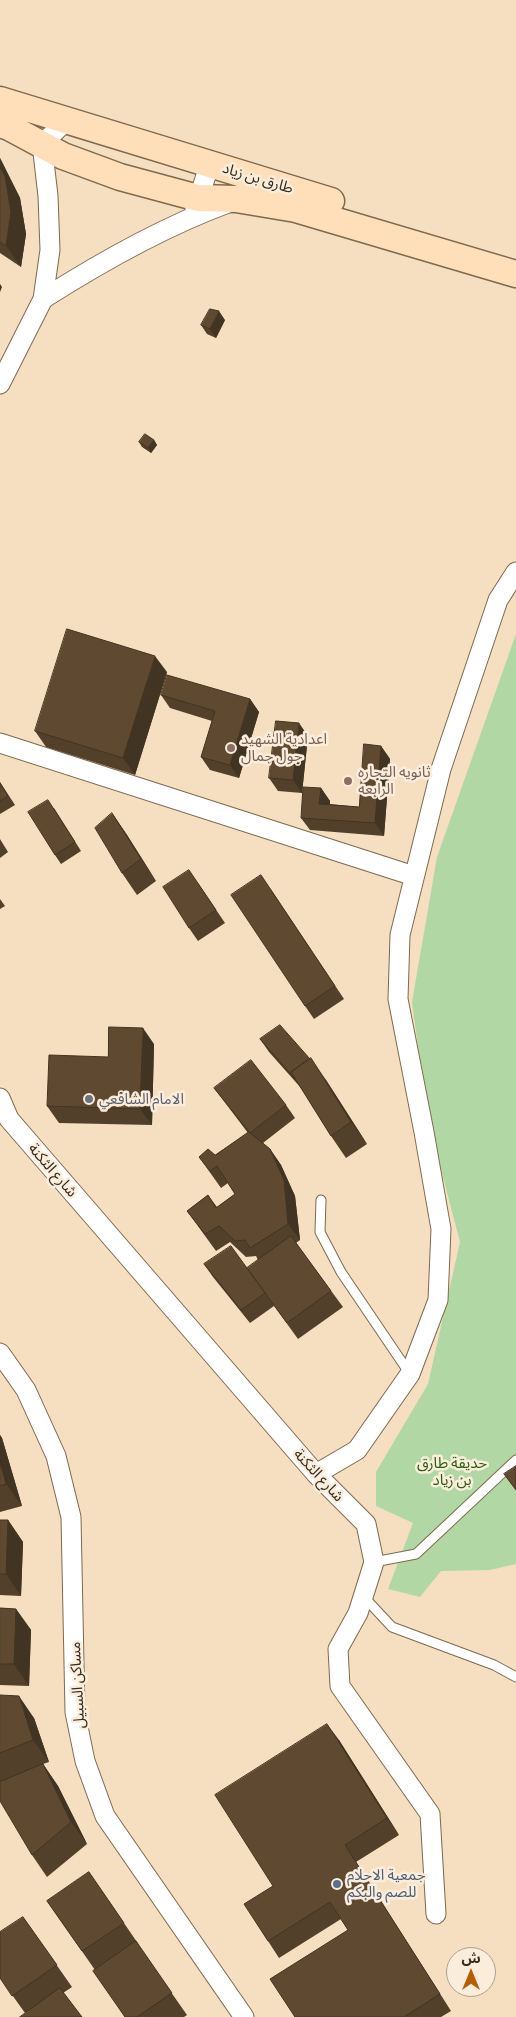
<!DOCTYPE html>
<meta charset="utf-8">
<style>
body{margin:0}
#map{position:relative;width:516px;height:2017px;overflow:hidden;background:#f6dec0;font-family:Barlow,"Noto Sans Arabic",sans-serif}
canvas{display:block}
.north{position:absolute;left:446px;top:1947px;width:50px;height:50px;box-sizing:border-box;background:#fbeddb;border:1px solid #aca091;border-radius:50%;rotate:0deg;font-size:14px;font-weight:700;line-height:20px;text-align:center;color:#352d21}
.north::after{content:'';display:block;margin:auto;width:18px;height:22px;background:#b85d00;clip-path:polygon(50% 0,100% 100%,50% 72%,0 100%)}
</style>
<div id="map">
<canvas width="516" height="2017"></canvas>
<div class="north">ش</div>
</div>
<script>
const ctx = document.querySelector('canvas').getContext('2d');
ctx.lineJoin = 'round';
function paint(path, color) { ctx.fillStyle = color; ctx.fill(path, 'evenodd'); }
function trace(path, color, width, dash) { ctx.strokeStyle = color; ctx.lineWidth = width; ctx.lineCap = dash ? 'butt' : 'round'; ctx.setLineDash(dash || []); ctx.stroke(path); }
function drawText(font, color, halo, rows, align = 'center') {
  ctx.font = font + ' Barlow,"Noto Sans Arabic",sans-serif'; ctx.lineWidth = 5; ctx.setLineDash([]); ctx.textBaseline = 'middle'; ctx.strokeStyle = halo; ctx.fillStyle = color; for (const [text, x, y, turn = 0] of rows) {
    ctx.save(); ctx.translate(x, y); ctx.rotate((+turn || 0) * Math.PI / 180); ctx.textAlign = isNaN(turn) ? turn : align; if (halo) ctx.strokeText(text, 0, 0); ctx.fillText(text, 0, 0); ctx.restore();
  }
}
const green = new Path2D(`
 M516 634V1564L490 1570 441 1571 420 1597 388 1589 413 1523 376 1506V1472L428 1384 460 1242 428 1120 412 1002 437 857Z`);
const lane = new Path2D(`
 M321 1200 320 1232 341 1272 410 1374
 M374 1562 416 1554 516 1460
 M364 1597 392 1627 494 1665 516 1677`);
const street = new Path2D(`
 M195 210 210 163
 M43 299C101 262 163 227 228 203
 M0 384 43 299 50 250 48 196 42 144 66 121
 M0 743 414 876
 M0 1098 9 1119 316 1474 366 1524 374 1562 358 1613 338 1649 340 1686 430 1814 436 1914
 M0 1353 26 1390 56 1456 71 1517 75 1712 85 1761 105 1816 244 2017
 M316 1474 357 1450 410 1374 438 1300 441 1229 424 1132 398 999 400 935 441 769 498 600 516 572`);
const secondary = new Path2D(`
 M0 100 331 201
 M0 124 9 127 63 156 120 177 198 198 236 199 296 209 516 274`);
const wall = new Path2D(`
 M0 158 20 198 26 234 21 267 0 253Z
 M225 320 216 338 207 334 201 325Z
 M154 440 157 445 151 453 142 447 139 442Z
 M167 672 135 775 46 747 35 731Z
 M161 695 250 699 259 712 239 778 210 770 201 757 212 721 170 708Z
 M308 736 302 793 278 791 269 778Z
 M381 746 390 759 384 836 310 830 301 818 321 788 330 801V804L359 807Z
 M0 782 15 805 0 814Z
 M54 808 81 851 61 864 55 855Z
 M112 813 127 835 156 881 137 895 122 873Z
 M0 839 8 852 0 858Z
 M198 883 225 923 198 941 189 928Z
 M270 888 344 999 314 1019 305 1006Z
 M0 899 5 906 0 909Z
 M260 1039 326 1080 367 1144 346 1158 331 1136 301 1088 269 1052Z
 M154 1044 152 1125 59 1123 47 1106 108 1057Z
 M214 1088 286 1105 295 1118 263 1143 270 1149 281 1165 295 1196 300 1240 296 1243 343 1307 298 1339 272 1303 274 1306 250 1323 213 1277 204 1264 251 1274 258 1260 256 1256 246 1257 230 1242 216 1251 187 1211 208 1195 217 1207 235 1194 228 1183 221 1188 199 1157 215 1155 248 1133Z
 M0 1435 2 1438 22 1506 0 1512Z
 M0 1520H8L23 1542 21 1596 0 1595Z
 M0 1608 16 1609 31 1630 29 1686 0 1685Z
 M0 1695 34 1718 49 1762 43 1764 58 1786 87 1844 47 1877 32 1855 0 1781Z
 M339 1740 399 1835 356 1862 451 2011 441 2017H295L348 1930 341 1919 279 1958 268 1941 273 1886Z
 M89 1872 139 1945H138L187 2015 184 2017H125L95 1970 47 1901Z
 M23 1917 72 1987 63 1993 25 2013 0 1978Z`);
const shadedWall = new Path2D(`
 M0 158 20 198 26 234 21 267 6 246Z
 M0 284 2 287 0 292Z
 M219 311 225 320 216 338 210 329Z
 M154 440 157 445 151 453 148 448Z
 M155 656 167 672 135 775 123 758Z
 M250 699 259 712 239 778 230 765Z
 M299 723 308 736 302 793 293 780Z
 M381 746 390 759 384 836 375 823Z
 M321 788 330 801 328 816 319 804Z
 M112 813 127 835 156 881 141 859Z
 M143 1028 154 1044 152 1125 140 1109Z
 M311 1058 326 1080 367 1144 351 1122Z
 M270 1149 281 1165 295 1196 300 1240 288 1224Z
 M0 1435 2 1438 22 1506 6 1484 0 1462Z
 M8 1520 23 1542 21 1596 6 1574Z
 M16 1609 31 1630 29 1686 14 1664Z
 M19 1696 34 1718 49 1762 33 1740Z
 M327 1724 339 1740 399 1835 387 1818Z
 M43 1764 58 1786 87 1844 71 1822Z
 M345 1845 356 1862 451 2011 440 1994Z`);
const building = new Path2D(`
 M0 167 5 176 11 212 6 246 0 242Z
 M210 309 219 311 210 329 201 325Z
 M145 434 154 440 148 448 139 442Z
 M67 629 155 656 123 758 35 731Z
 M167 675 250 699 230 765 201 757 215 711 161 695Z
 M276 721 299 723 293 780 269 778Z
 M364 744 381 746 375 823 301 818 303 787 321 788 319 804 359 807Z
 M0 783 8 796 0 801Z
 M48 800 75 842 55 855 28 812Z
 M112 813 141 859 122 873 95 828Z
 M189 870 216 910 189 928 163 887Z
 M261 875 335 986 305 1006 231 895Z
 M280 1025 310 1059 291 1072 295 1079 260 1039Z
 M109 1027 143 1028 140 1109 47 1106 49 1055 108 1057Z
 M311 1058 351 1122 331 1136 291 1072Z
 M251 1060 286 1105 250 1133 214 1088Z
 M249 1132 270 1149 284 1180 288 1224 250 1248 245 1240 235 1241 219 1226 205 1234 187 1211 208 1195 216 1208 235 1194 217 1166 210 1171 199 1157 208 1149 215 1155Z
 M291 1236 331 1291 287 1323 247 1268Z
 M231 1246 265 1293 241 1310 204 1264Z
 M0 1462 6 1484 0 1486Z
 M516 1466V1490L504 1474Z
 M0 1520H8L6 1574H0Z
 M0 1608 16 1609 14 1664H0Z
 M0 1695 19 1696 33 1740 0 1753Z
 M327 1724 387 1818 345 1845 440 1994 404 2017H295L270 1979 348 1930 330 1902 268 1941 244 1904 273 1886 215 1795Z
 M43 1764 71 1822 32 1855 0 1801V1782Z
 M89 1872 124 1923 82 1951 47 1901Z
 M23 1917 57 1965 12 1996 0 1978V1932Z
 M136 1941 172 1993 137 2017H125L93 1971Z
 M60 1988 82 2017H20Z`);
const markers = [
 [231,748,5,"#8d6e63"],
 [348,781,5,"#8d6e63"],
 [89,1099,5,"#6b7280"],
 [337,1884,5,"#5c6f8a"]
];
const streetNames = [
 ["طارق بن زياد",258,178,17],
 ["شارع الثكنة",53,1170,49],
 ["شارع الثكنة",319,1475,47],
 ["مساكن السبيل",77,1685,-93]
];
const educationNames = [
 ["اعدادية الشهيد",241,739],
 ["جول جمال",241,756],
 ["ثانويه التجاره",358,772],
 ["الرابعه",358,789]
];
const worshipNames = [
 ["الامام الشافعي",99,1099]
];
const parkNames = [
 ["حديقة طارق",452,1463],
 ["بن زياد",452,1480]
];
const serviceNames = [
 ["جمعية الاحلام",347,1875],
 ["للصم والبكم",347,1892]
];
paint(green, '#b1d8a4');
trace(lane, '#7e6a4e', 11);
trace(street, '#7e6a4e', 21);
trace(secondary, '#7e6a4e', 29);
trace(lane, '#fff', 9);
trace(street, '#fff', 19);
trace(secondary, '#fedfb9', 26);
paint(wall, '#52402a');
paint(shadedWall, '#423422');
paint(building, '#5f4a31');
trace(building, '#423422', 1);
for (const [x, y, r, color] of markers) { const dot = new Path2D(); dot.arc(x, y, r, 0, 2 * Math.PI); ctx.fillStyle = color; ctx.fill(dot); trace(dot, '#fbeddb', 2); }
drawText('15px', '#352d21', '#fbeddb', streetNames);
drawText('15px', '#785e54', '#fbeddb', educationNames, 'left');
drawText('15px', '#5b616d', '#fbeddb', worshipNames, 'left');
drawText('15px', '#295f10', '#fbeddb', parkNames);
drawText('15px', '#4e5e75', '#fbeddb', serviceNames, 'left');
</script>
